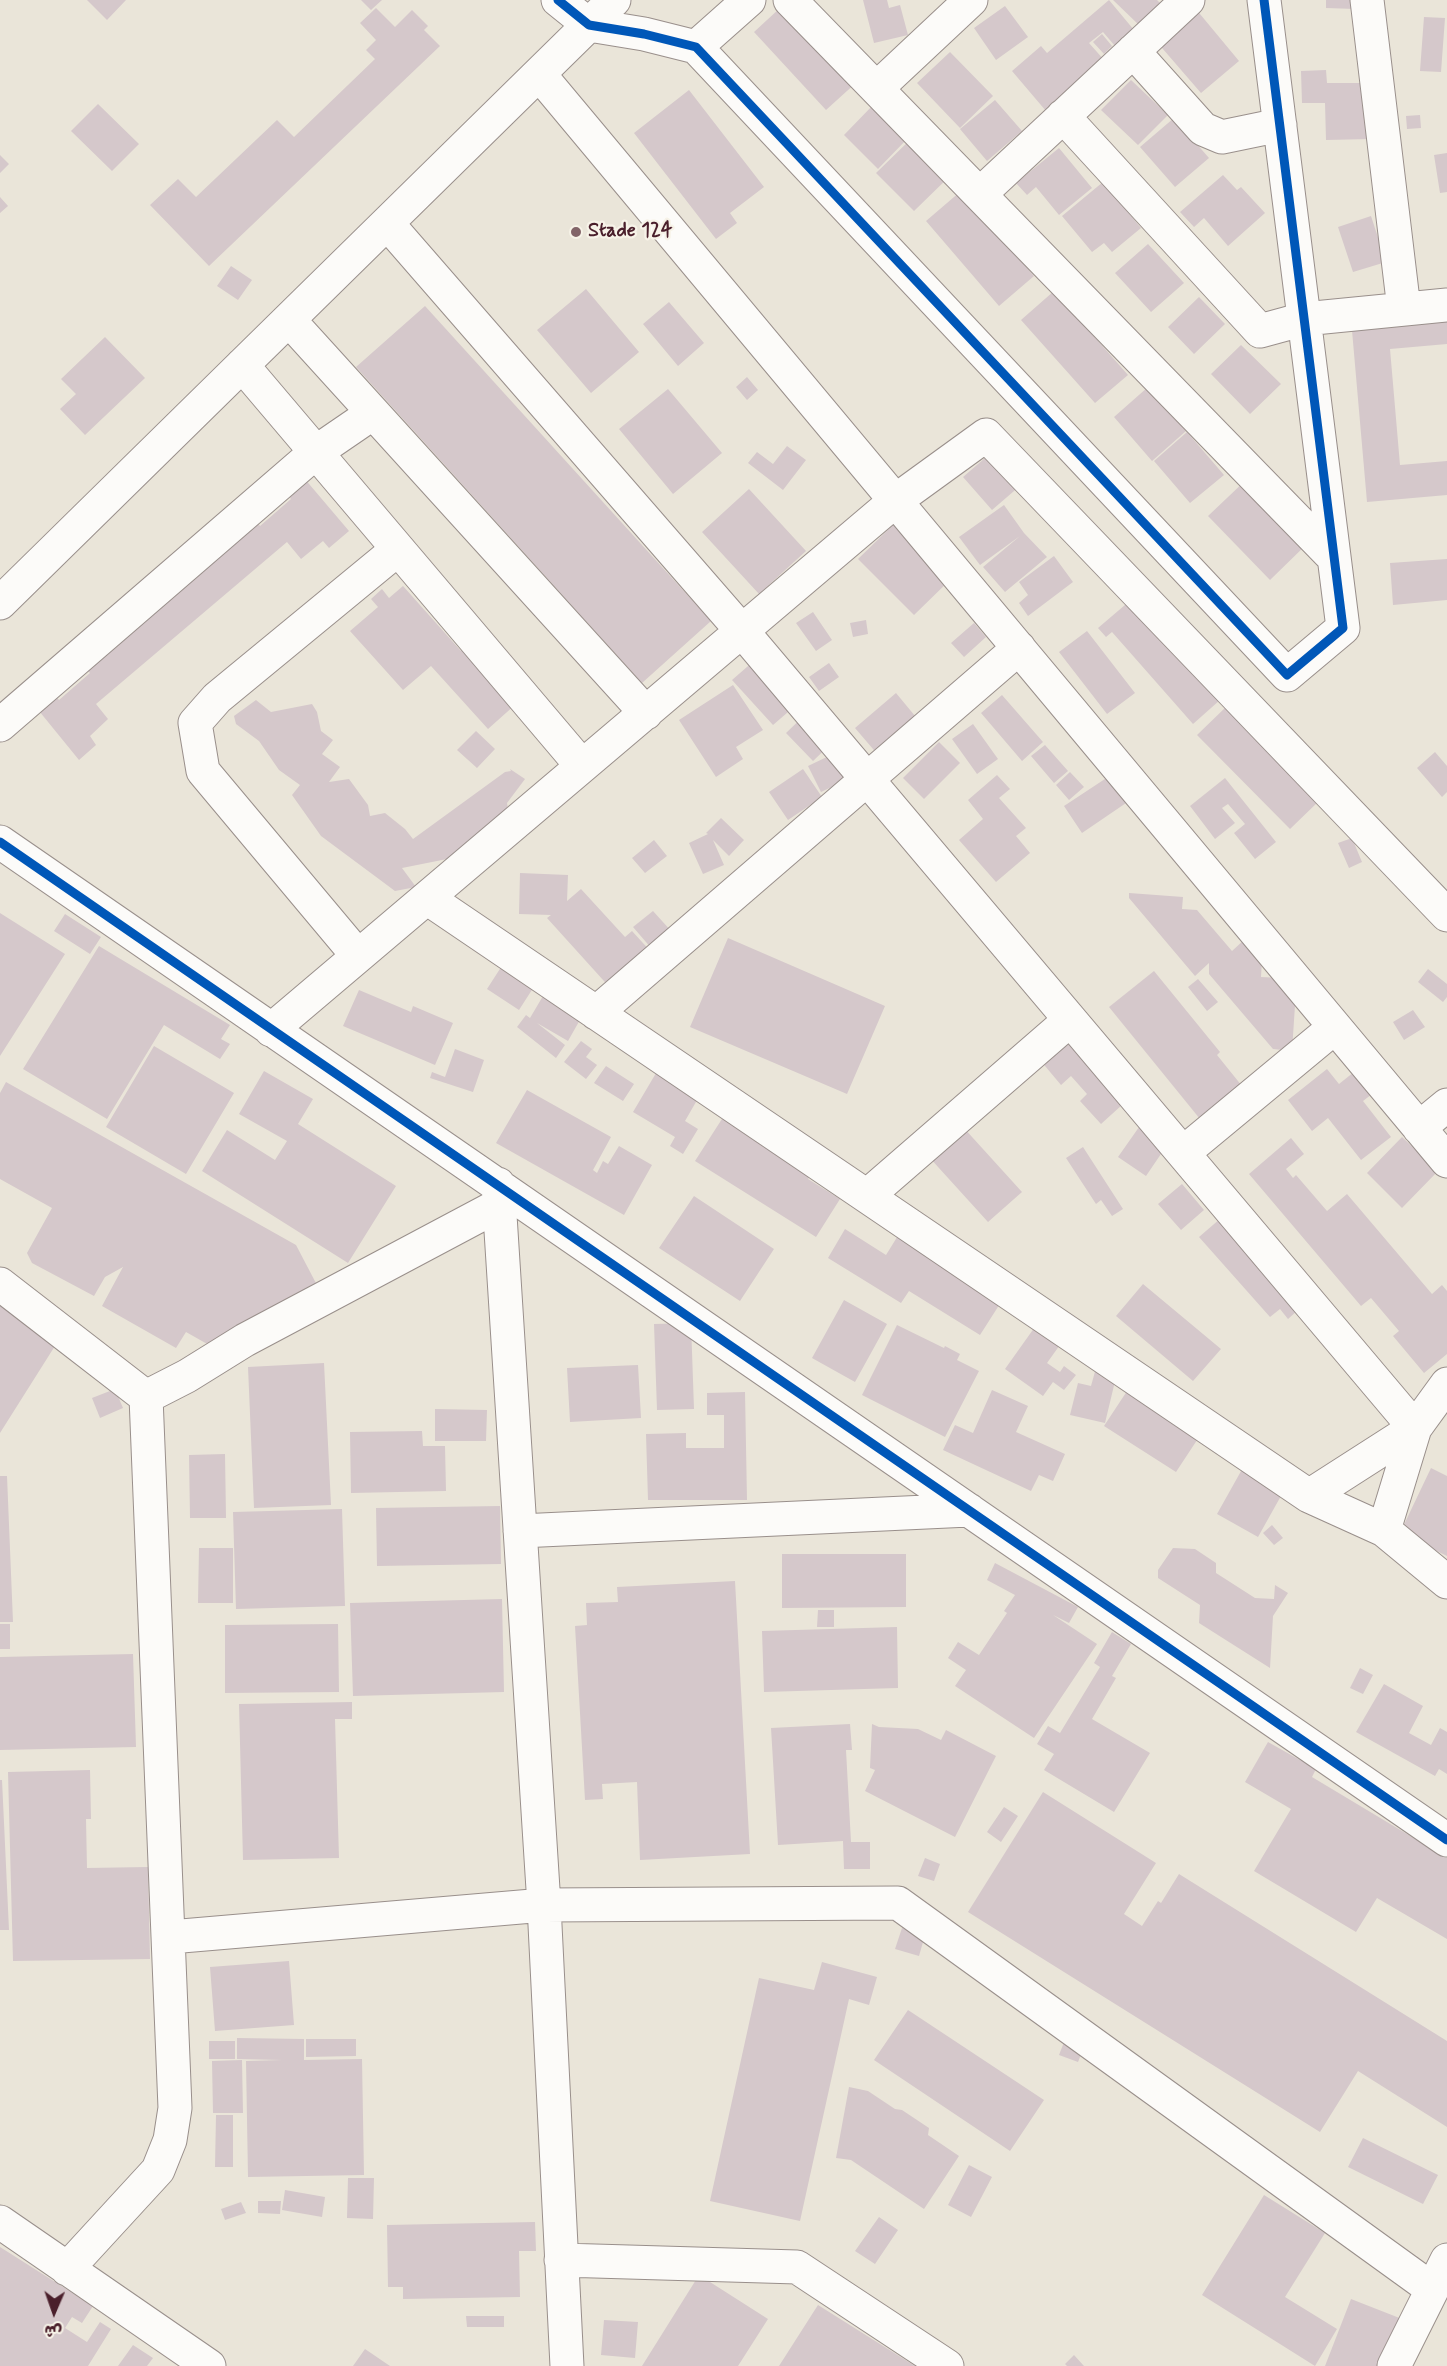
<!DOCTYPE html>
<meta charset="utf-8">
<style>
body{margin:0}
#map{position:relative;width:1447px;height:2366px;overflow:hidden;background:#eae5d9;font-family:Mynerve,"Playpen Sans Arabic",sans-serif}
canvas{display:block}
.north{position:absolute;left:24px;top:2282px;width:60px;height:60px;-webkit-text-stroke:4px #f7f3e8;paint-order:stroke;rotate:182deg;font-size:16px;font-weight:700;line-height:24px;text-align:center;color:#4a1f2b}
.north::after{content:'';display:block;margin:auto;width:21px;height:27px;background:#4a1f2b;clip-path:polygon(50% 0,100% 100%,50% 72%,0 100%)}
</style>
<div id="map">
<canvas width="1447" height="2366"></canvas>
<div class="north">ش</div>
</div>
<script>
const ctx = document.querySelector('canvas').getContext('2d');
ctx.lineJoin = 'round';
function paint(path, color) { ctx.fillStyle = color; ctx.fill(path, 'evenodd'); }
function trace(path, color, width, dash) { ctx.strokeStyle = color; ctx.lineWidth = width; ctx.lineCap = dash ? 'butt' : 'round'; ctx.setLineDash(dash || []); ctx.stroke(path); }
function drawText(font, color, halo, rows, align = 'center') {
  ctx.font = font + ' Mynerve,sans-serif'; ctx.lineWidth = 4.5; ctx.setLineDash([]); ctx.textBaseline = 'middle'; ctx.strokeStyle = halo; ctx.fillStyle = color; for (const [text, x, y, turn = 0] of rows) {
    ctx.save(); ctx.translate(x, y); ctx.rotate((+turn || 0) * Math.PI / 180); ctx.textAlign = isNaN(turn) ? turn : align; if (halo) ctx.strokeText(text, 0, 0); ctx.fillText(text, 0, 0); ctx.restore();
  }
}
const building = new Path2D(`
 M87 0H126L107 20Z
 M361 0H382L371 10Z
 M863 0H887L889 8 900 5 908 35 874 43Z
 M1109 0 1134 30 1115 46 1103 32 1089 43 1105 61 1046 111 1012 71 1041 46 1047 53Z
 M1113 0H1157L1161 4 1140 26Z
 M1326 0H1355V9L1326 8Z
 M1005 6 1028 37 996 60 974 28Z
 M376 8 395 27 412 10 428 26 424 30 440 46 209 266 150 205 178 179 196 197 277 120 294 137 375 59 366 50 376 40 360 23Z
 M780 8 858 81 826 110 754 32Z
 M1195 8 1239 61 1201 93 1156 41Z
 M1424 17 1445 18 1441 72 1420 71Z
 M1102 34 1112 46 1104 54 1093 42Z
 M950 52 993 96 960 128 917 83Z
 M1326 70 1327 83H1370L1371 139 1326 140 1325 103H1302L1301 71Z
 M1131 80 1168 115 1138 145 1101 110Z
 M689 90 764 187 730 213 737 223 716 239 634 133Z
 M995 100 1022 131 987 161 960 129Z
 M98 104 139 144 112 171 71 131Z
 M874 104 908 138 878 169 844 135Z
 M1420 115 1421 128 1407 129 1406 116Z
 M1174 118 1209 158 1175 187 1140 147Z
 M914 136 952 174 914 211 876 173Z
 M1059 148 1092 188 1059 215 1036 187 1027 195 1016 183Z
 M1447 153V192L1440 193 1434 155Z
 M0 155 9 164 0 173Z
 M1223 175 1237 190 1241 187 1265 213 1228 246 1204 218 1194 227 1180 212Z
 M1103 182 1141 228 1112 252 1104 243 1092 252 1062 216Z
 M961 191 1034 276 999 306 926 221Z
 M0 197 8 206 0 213Z
 M1371 216 1386 262 1353 272 1338 227Z
 M1148 244 1184 283 1151 312 1115 273Z
 M231 266 252 280 238 300 217 286Z
 M586 289 639 352 591 393 537 330Z
 M1054 291 1128 375 1095 403 1021 320Z
 M1199 297 1225 324 1194 354 1168 327Z
 M669 302 704 343 678 366 643 324Z
 M425 306 711 621 642 683 356 367Z
 M1447 310V344L1390 349 1400 465 1447 461V495L1367 502 1351 319Z
 M105 337 145 378 85 435 60 409 76 394 61 379Z
 M1241 345 1281 384 1250 414 1211 374Z
 M747 377 758 390 747 400 736 387Z
 M1148 387 1186 431 1152 461 1114 417Z
 M668 389 722 453 673 494 619 429Z
 M1187 432 1224 475 1190 503 1154 461Z
 M787 446 806 460 783 490 748 463 757 452 773 464Z
 M992 452 1021 485 992 510 963 477Z
 M304 478 349 531 329 548 323 541 301 559 287 542 96 704 108 719 90 736 96 745 79 760 35 706 52 692 59 700 90 673 86 669 257 522 260 526 291 499 286 493Z
 M1247 479 1309 542 1270 580 1208 516Z
 M749 489 806 551 759 594 702 532Z
 M1004 505 1024 533 1047 557 1005 592 983 567 1020 536 980 565 959 537Z
 M897 521 953 577 914 615 858 559Z
 M1054 556 1073 582 1028 616 1019 603 1028 595 1019 582Z
 M1447 559V600L1393 605 1390 563Z
 M403 586 461 651 465 647 516 704 488 729 431 666 403 690 350 631 378 607 371 599 382 589 389 598Z
 M1132 599 1220 700 1193 724 1112 632 1106 637 1098 628Z
 M813 612 832 640 816 651 796 623Z
 M866 620 868 634 853 637 850 623Z
 M974 623 986 637 964 657 951 643Z
 M1087 631 1135 693 1107 714 1059 652Z
 M755 660 795 706 773 725 732 680Z
 M829 663 839 677 819 691 809 677Z
 M733 685 763 730 736 747 743 759 716 777 679 720Z
 M896 693 920 722 879 756 855 728Z
 M1002 695 1043 742 1022 761 981 713Z
 M256 700 271 712 312 704 317 712 321 731 333 740 322 754 340 767 329 782 349 779 368 805 370 816 385 813 405 829 413 839 505 772 511 771 510 769 525 779 507 803 509 815 447 859 402 868 416 887 395 891 321 836 292 795 300 785 279 770 259 741 236 724 234 716Z
 M1227 706 1320 800 1290 829 1197 735Z
 M812 708 839 736 813 761 786 733Z
 M973 724 998 759 977 774 952 739Z
 M476 731 495 749 477 768 457 750Z
 M939 742 960 763 924 799 903 778Z
 M1045 745 1068 771 1054 783 1031 756Z
 M1435 752 1447 766V792L1442 797 1417 768Z
 M831 755 859 774 821 792 808 766Z
 M803 769 822 797 788 820 769 792Z
 M1070 772 1084 787 1069 800 1056 785Z
 M997 775 1010 789 999 798 1026 828 1016 836 1030 853 996 882 959 840 983 819 968 800Z
 M1111 775 1129 801 1082 833 1064 806Z
 M1225 778 1276 842 1255 859 1234 833 1245 824 1228 804 1222 808 1235 823 1215 839 1190 806Z
 M721 818 744 840 729 856 713 840 724 865 703 874 689 843 708 834 706 833Z
 M1352 838 1362 862 1349 868 1338 843Z
 M654 840 667 856 645 873 632 858Z
 M520 873 568 875 567 901 581 889 625 937 632 931 653 954 613 991 547 918 551 915 519 914Z
 M1129 893 1183 897 1182 909 1197 910 1232 951 1245 939 1262 960 1261 977 1282 978 1281 989 1296 990 1292 1051 1273 1049 1209 974V963L1195 976 1129 898Z
 M653 911 672 932 652 949 633 927Z
 M0 913 65 954 0 1056Z
 M65 914 101 937 90 954 54 931Z
 M728 938 885 1006 847 1094 690 1027Z
 M99 946 230 1025 221 1039 230 1044 220 1059 164 1025 107 1119 23 1069Z
 M505 961 537 982 519 1010 487 989Z
 M1428 969 1447 984V997L1443 1002 1418 982Z
 M1154 971 1220 1052 1217 1055 1242 1086 1200 1119 1109 1007Z
 M1198 979 1218 1002 1207 1011 1188 987Z
 M359 990 411 1012 413 1006 453 1023 435 1065 343 1026Z
 M543 996 581 1018 568 1041 537 1023 565 1045 556 1058 517 1027 526 1015 530 1018Z
 M1413 1010 1425 1027 1404 1040 1393 1022Z
 M1074 1029 1133 1095 1101 1124 1080 1101 1087 1094 1071 1076 1061 1085 1040 1060Z
 M581 1041 592 1049 586 1057 597 1065 586 1079 564 1062Z
 M154 1046 234 1093 186 1174 106 1127Z
 M455 1049 484 1060 473 1092 430 1078 432 1072 445 1077Z
 M662 1063 704 1088 685 1121 698 1129 683 1154 670 1146 675 1137 633 1112Z
 M606 1066 634 1084 623 1101 594 1083Z
 M1359 1068 1376 1091 1363 1101 1391 1137 1361 1160 1328 1118 1312 1131 1288 1100 1327 1069 1339 1084Z
 M264 1071 313 1099 298 1124 396 1186 348 1263 202 1171 227 1130 275 1160 287 1141 239 1114Z
 M6 1082 296 1245 318 1287 209 1345 186 1332 176 1348 102 1306 123 1267 105 1277 94 1296 32 1263 27 1253 52 1208 0 1179V1093Z
 M527 1090 611 1137 593 1170 597 1173 603 1161 608 1164 619 1146 652 1165 624 1215 496 1143Z
 M729 1108 818 1165 808 1179 840 1199 816 1237 695 1161Z
 M1144 1120 1163 1151 1146 1176 1118 1157Z
 M963 1127 1022 1192 988 1222 929 1157Z
 M1402 1137 1438 1171 1402 1208 1367 1173Z
 M1291 1138 1304 1154 1286 1169 1293 1178 1296 1175 1327 1211 1347 1194 1432 1294 1442 1285 1447 1291V1354L1424 1373 1393 1336 1399 1331 1371 1298 1361 1306 1249 1174Z
 M1083 1147 1123 1209 1112 1216 1101 1200 1096 1204 1066 1158Z
 M1182 1184 1204 1210 1181 1230 1158 1204Z
 M694 1196 774 1249 740 1301 659 1248Z
 M1228 1212 1307 1302 1288 1319 1280 1309 1270 1317 1199 1237Z
 M845 1229 886 1255 899 1234 1003 1299 980 1335 909 1291 901 1303 828 1258Z
 M1143 1284 1221 1349 1193 1381 1116 1316Z
 M844 1300 887 1324 855 1382 812 1358Z
 M0 1304 60 1338 0 1433Z
 M691 1323 694 1409 657 1410 654 1324Z
 M1037 1324 1062 1342 1047 1363 1060 1372 1064 1366 1076 1375 1064 1390 1053 1382 1043 1396 1005 1369Z
 M897 1325 944 1348 945 1346 960 1354 957 1360 979 1371 945 1437 862 1395Z
 M324 1363 331 1505 254 1508 248 1367Z
 M638 1365 641 1418 570 1422 567 1368Z
 M1096 1368 1117 1373 1105 1423 1070 1415 1078 1383 1091 1386Z
 M1131 1385 1203 1431 1176 1472 1104 1426Z
 M115 1389 123 1408 100 1418 92 1398Z
 M992 1390 1028 1406 1016 1432 1065 1454 1053 1481 1039 1475 1031 1491 943 1450 955 1425 973 1433Z
 M745 1392 747 1500H648L646 1434 686 1433V1448H724V1415H707V1393Z
 M435 1409 487 1410 486 1441H435Z
 M422 1431 423 1446H445L446 1491 351 1493 350 1432Z
 M225 1454 226 1518H190L189 1455Z
 M1245 1464 1286 1487 1258 1537 1217 1514Z
 M1431 1468 1447 1476V1556L1400 1533Z
 M0 1476H7L13 1622H0Z
 M500 1506 501 1564 377 1566 376 1508Z
 M342 1509 345 1606 236 1609 233 1512Z
 M1272 1525 1283 1538 1274 1545 1263 1533Z
 M199 1548H233V1603H198Z
 M1173 1548 1195 1549 1216 1563V1573L1255 1598 1274 1599 1275 1585 1288 1593 1273 1616 1270 1668 1199 1623 1200 1605 1158 1578V1570Z
 M782 1554H906V1607L782 1608Z
 M995 1563 1078 1607 1069 1623 1053 1615 1097 1644 1034 1738 955 1686 966 1670 948 1658 958 1642 979 1655 1007 1613 1004 1611 1015 1595 987 1580Z
 M735 1581 750 1854 640 1860 637 1782 602 1784 603 1799 585 1800 575 1626 587 1625 586 1603 618 1602 617 1587Z
 M502 1599 504 1692 353 1696 350 1603Z
 M818 1610H834V1627H817Z
 M0 1624H10V1649H0Z
 M338 1624 339 1692 225 1693V1625Z
 M897 1627 898 1688 764 1692 762 1631Z
 M1112 1632 1131 1644 1112 1676 1116 1678 1092 1719 1150 1753 1114 1812 1044 1770 1054 1754 1037 1744 1048 1726 1060 1733 1100 1667 1094 1663Z
 M133 1654 136 1747 0 1750V1657Z
 M1360 1668 1373 1675 1363 1694 1350 1688Z
 M1384 1684 1423 1706 1409 1733 1431 1745 1440 1728 1447 1732V1774L1439 1769 1435 1776 1356 1732Z
 M352 1702V1719H335L339 1858 243 1860 239 1704Z
 M850 1724 852 1750H846L851 1842H870V1869H844L843 1841 778 1845 771 1728Z
 M872 1724 879 1727 918 1729 941 1740 946 1730 996 1756 955 1837 865 1791 875 1770 870 1768Z
 M1268 1742 1316 1769 1312 1777 1447 1858V1939L1377 1898 1356 1932 1254 1871 1291 1809 1245 1782Z
 M90 1770 91 1819H86L87 1868 148 1867 150 1959 13 1961 8 1772Z
 M0 1780H2L9 1930H0Z
 M1043 1792 1156 1863 1124 1914 1142 1926 1158 1901 1161 1903 1179 1874 1447 2041V2127L1358 2071 1320 2132 968 1912Z
 M1004 1807 1018 1816 1001 1842 987 1832Z
 M925 1858 940 1864 934 1881 918 1876Z
 M902 1928 925 1935 919 1956 895 1949Z
 M289 1961 294 2025 215 2031 210 1967Z
 M822 1962 877 1977 869 2005 849 1999 800 2221 710 2201 759 1978 814 1990Z
 M908 2010 1044 2100 1010 2151 874 2060Z
 M1068 2032 1087 2039 1078 2062 1059 2055Z
 M237 2038 304 2039V2060L362 2059 364 2175 248 2177 246 2061 282 2060 237 2059Z
 M306 2039H356V2056L306 2057Z
 M209 2041H235V2059H209Z
 M242 2060 243 2113H213L212 2061Z
 M849 2087 868 2091 895 2109 902 2110 929 2128 928 2135 959 2156 924 2209 851 2160 836 2158Z
 M216 2115H233V2167H215Z
 M1363 2138 1438 2175 1423 2204 1348 2167Z
 M969 2165 992 2177 971 2217 948 2205Z
 M348 2178H374L373 2219 347 2218Z
 M285 2190 325 2197 322 2217 282 2210Z
 M1264 2195 1325 2233 1285 2297 1337 2329 1315 2366 1202 2295Z
 M258 2201H281L280 2214 258 2213Z
 M241 2202 246 2213 225 2220 221 2209Z
 M879 2217 898 2230 875 2264 855 2251Z
 M535 2222 536 2251H519L520 2297 403 2299V2287H388L387 2225Z
 M0 2247 93 2306 82 2323 72 2317 65 2328 87 2342 100 2322 111 2329 88 2366H0Z
 M699 2275 768 2319 738 2366H642Z
 M1351 2299 1402 2319 1383 2366H1325Z
 M818 2305 915 2366H779Z
 M466 2316H504V2327H467Z
 M604 2320 638 2322 635 2358 601 2355Z
 M133 2345 153 2358 147 2366H118Z
 M365 2349 390 2366H353Z
 M1074 2355 1084 2366H1067L1065 2364Z`);
const minor = new Path2D(`
 M558 0 589 25 644 34 696 47 1287 675 1343 628 1264 0
 M790 0 1334 558
 M1367 0 1404 309
 M696 47 749 0
 M1133 51 1203 129 1222 137 1280 125
 M539 74 1447 1161
 M877 88 971 0
 M1063 116 1260 331 1304 319 1447 305
 M980 194 1188 0
 M387 223 742 631 1415 1428 1447 1384
 M289 320 646 713
 M242 365 582 766
 M0 603 614 0
 M0 725 316 452 373 413
 M0 842 1447 1840
 M427 898 1309 1496 1384 1530 1447 1582
 M358 956 203 771 195 723 217 698 398 549
 M596 1013 1019 648
 M271 1030 895 501 986 435 1447 915
 M1419 1128 1447 1105
 M1183 1153 1335 1027
 M498 1184 544 1905 567 2366
 M867 1196 1070 1020
 M0 1284 146 1397 175 2108 170 2140 158 2170 67 2269
 M146 1397 187 1376 245 1340 499 1205
 M1309 1496 1415 1428 1384 1530
 M520 1531 969 1510
 M170 1937 544 1905 898 1903 1432 2289
 M0 2222 209 2366
 M561 2260 797 2267 947 2366
 M1394 2366 1447 2260`);
const cycleway = new Path2D(`
 M558 0 589 25 644 34 696 47 1287 675 1343 628 1264 0
 M0 842 1447 1840`);
const markers = [
 [576,232,6,"#826468"]
];
const poiNames = [
 ["Stade 124",588,232]
];
paint(building, '#d5c8cb');
trace(minor, '#998f8b', 35);
trace(minor, '#fcfbf9', 33);
trace(cycleway, '#0057b8', 9);
for (const [x, y, r, color] of markers) { const dot = new Path2D(); dot.arc(x, y, r, 0, 2 * Math.PI); ctx.fillStyle = color; ctx.fill(dot); trace(dot, '#f7f3e8', 2); }
drawText('bold 20px', '#4a1f2b', '#f7f3e8', poiNames, 'left');
</script>
